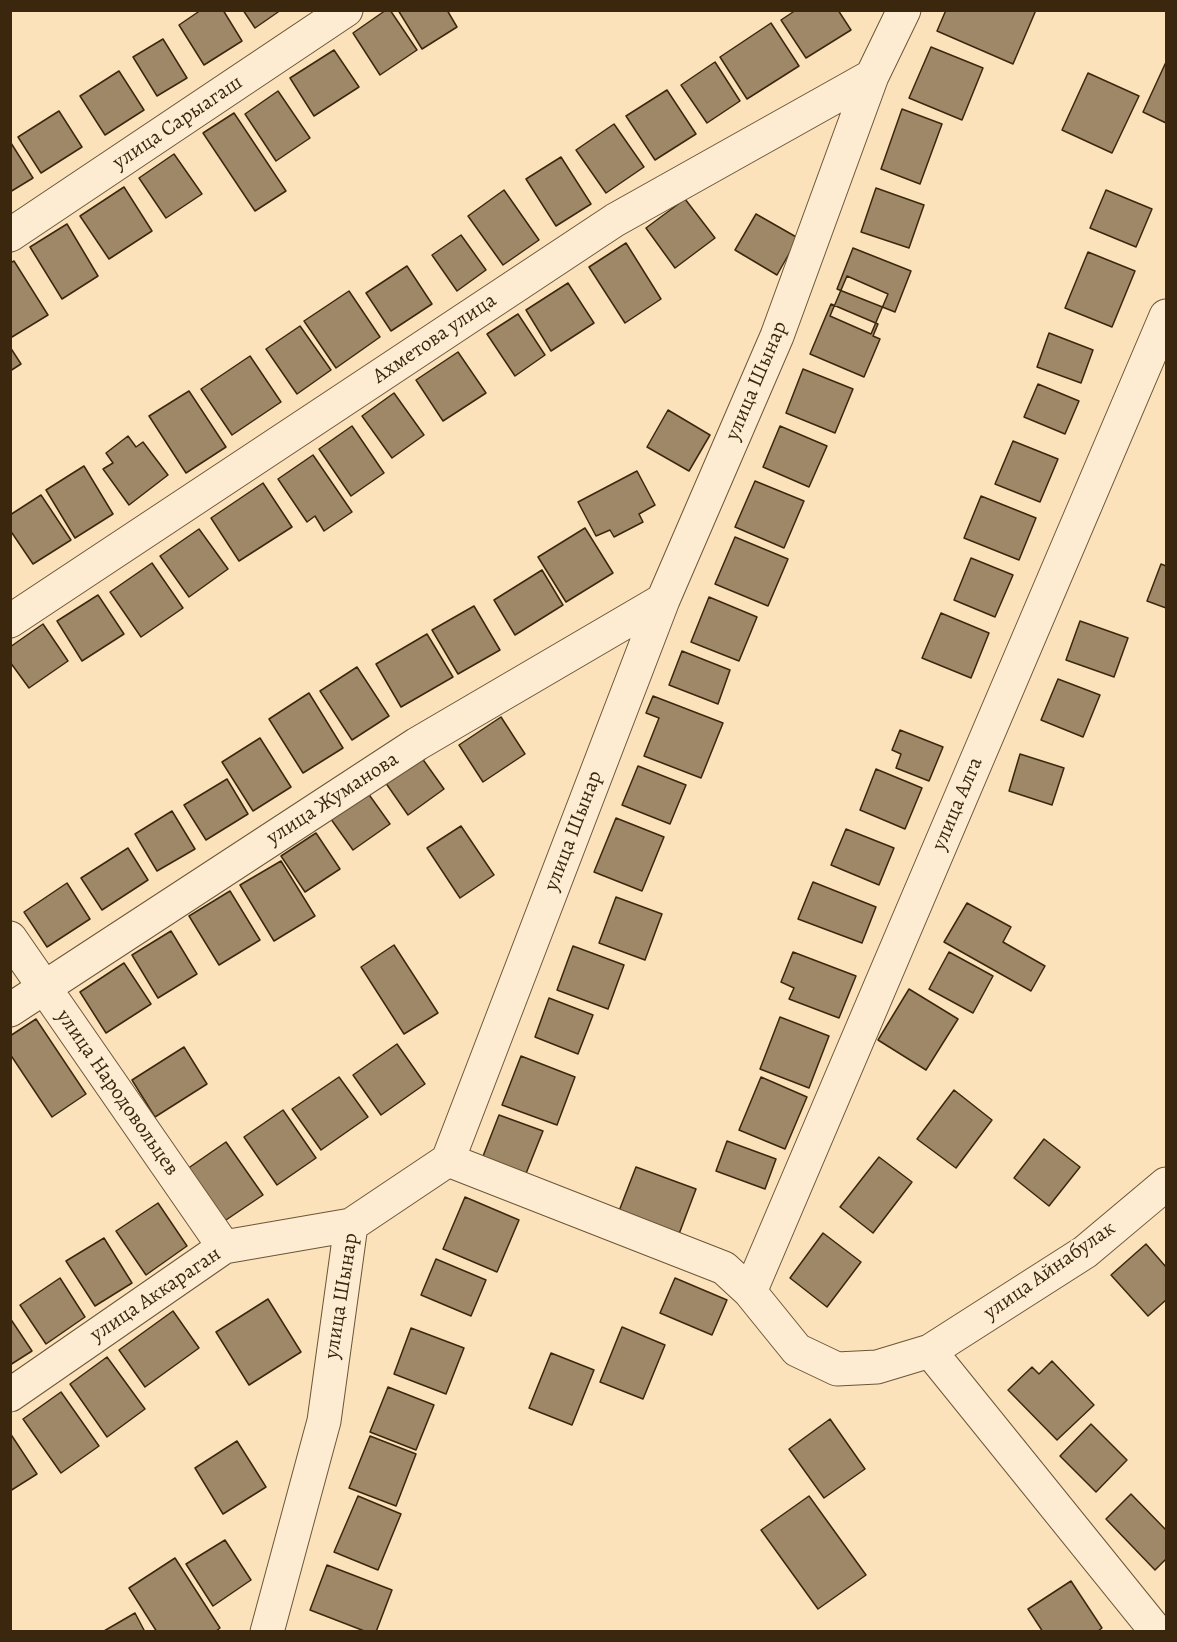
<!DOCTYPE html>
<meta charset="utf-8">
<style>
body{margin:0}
#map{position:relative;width:1177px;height:1642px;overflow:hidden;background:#fce2ba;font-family:Alegreya,serif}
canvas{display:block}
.frame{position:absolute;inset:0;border:12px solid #3b270d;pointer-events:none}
</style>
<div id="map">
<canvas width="1177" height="1642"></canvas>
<div class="frame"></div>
</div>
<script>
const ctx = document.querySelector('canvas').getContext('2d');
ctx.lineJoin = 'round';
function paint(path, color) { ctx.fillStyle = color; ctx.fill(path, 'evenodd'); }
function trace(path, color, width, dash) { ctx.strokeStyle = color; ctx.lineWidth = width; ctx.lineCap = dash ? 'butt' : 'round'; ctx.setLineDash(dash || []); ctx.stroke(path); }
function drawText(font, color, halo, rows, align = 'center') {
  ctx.font = font + ' Alegreya,serif'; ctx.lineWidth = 5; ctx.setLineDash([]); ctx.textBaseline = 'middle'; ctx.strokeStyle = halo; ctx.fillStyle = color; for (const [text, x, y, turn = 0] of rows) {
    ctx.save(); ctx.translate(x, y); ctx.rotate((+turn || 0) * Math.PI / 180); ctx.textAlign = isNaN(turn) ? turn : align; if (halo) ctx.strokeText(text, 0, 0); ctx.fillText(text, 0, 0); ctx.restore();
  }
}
const building = new Path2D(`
 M201 10H223L242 41 204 65 179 25Z
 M243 10H281L255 28Z
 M386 10H390L417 50 380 75 353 33Z
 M398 10H447L457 27 422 49Z
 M796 10H838L851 30 806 58 781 20Z
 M946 10H1036L1013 64 937 31Z
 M771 23 799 66 747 99 720 57Z
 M163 39 187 78 157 96 133 57Z
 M931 47 983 68 962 120 909 98Z
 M334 50 359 87 314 116 290 78Z
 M715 62 740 101 707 123 681 85Z
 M1166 62V123L1143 112Z
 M119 71 144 110 105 135 80 96Z
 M1088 73 1139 96 1112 153 1062 130Z
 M667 90 696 134 655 160 626 116Z
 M278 91 310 138 276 161 245 114Z
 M902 109 942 124 920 184 881 169Z
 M59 111 82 147 41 173 18 137Z
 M234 113 286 191 255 211 203 133Z
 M614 124 644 167 606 193 576 150Z
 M11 143 33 178 10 192V143Z
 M174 154 202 194 166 218 139 178Z
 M561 157 591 204 556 226 526 179Z
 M124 187 152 231 109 259 80 216Z
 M876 188 924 205 909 248 861 232Z
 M504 190 539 240 503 265 468 216Z
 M1106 190 1152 209 1136 247 1090 228Z
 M685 199 715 238 675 268 646 228Z
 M756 214 798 238 777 275 735 250Z
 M67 224 98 276 62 299 30 247Z
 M461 235 486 270 457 291 432 255Z
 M626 243 661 299 625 323 589 267Z
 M853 248 911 271 895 312 837 289Z
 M1088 252 1135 271 1112 327 1065 308Z
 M14 261 48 315 12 337 10 334V263Z
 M407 266 432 304 391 331 366 293Z
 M847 276 888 294 871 334 830 316Z
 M568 283 594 323 551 351 526 310Z
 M349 291 380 337 336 368 304 321Z
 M831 304 878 324 873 336 880 339 864 377 810 354Z
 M518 314 545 355 515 376 487 334Z
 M300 326 331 370 297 394 266 349Z
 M1049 333 1093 350 1081 383 1037 367Z
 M10 347 21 364 10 371Z
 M458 352 486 393 443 421 416 380Z
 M250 356 281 402 232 435 201 389Z
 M803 369 853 389 835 433 786 413Z
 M1038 384 1079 401 1065 434 1024 417Z
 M189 391 226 447 186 473 149 416Z
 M394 393 424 435 392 458 362 416Z
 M668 410 710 435 689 471 647 447Z
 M352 426 384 473 351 496 319 449Z
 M780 426 827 446 809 487 763 467Z
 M128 436 136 447 143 442 168 475 129 505 103 469 113 463 106 453Z
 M1013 441 1058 459 1040 502 995 484Z
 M313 455 352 512 324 531 315 516 307 522 278 479Z
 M84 466 113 514 75 538 46 490Z
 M637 471 655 505 639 514 643 522 614 537 610 530 596 536 578 502Z
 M755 481 804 501 784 548 735 527Z
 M263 483 292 527 239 561 211 518Z
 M41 495 71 540 33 564 10 530V515Z
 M981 496 1036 518 1019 560 964 538Z
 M585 528 613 573 566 602 538 557Z
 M199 529 228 569 189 597 160 556Z
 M735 537 788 559 768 606 715 584Z
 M971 558 1013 575 995 617 954 600Z
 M152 563 183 608 141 637 110 592Z
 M1161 564 1166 566V608L1147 601Z
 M542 570 563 605 515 635 494 600Z
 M98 595 124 634 82 661 57 621Z
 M709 597 757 617 739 661 691 642Z
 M474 606 500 650 458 674 432 630Z
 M941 613 989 633 971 678 922 658Z
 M1080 621 1128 638 1114 677 1066 660Z
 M43 624 68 661 29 688 10 662V647Z
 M427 634 453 677 401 707 376 664Z
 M682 651 730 670 718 704 669 685Z
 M357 667 389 716 352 740 320 691Z
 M1058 679 1100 695 1083 737 1041 720Z
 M309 693 343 748 303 773 269 719Z
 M653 696 723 723 701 778 644 756 659 718 646 713Z
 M501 717 525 754 483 782 459 745Z
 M900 730 943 747 929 781 896 768 901 754 892 750Z
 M260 738 291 787 253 811 222 762Z
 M419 754 444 789 408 815 383 779Z
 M1020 754 1064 768 1052 805 1009 791Z
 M638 766 686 785 670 824 622 805Z
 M876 769 922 788 905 829 860 810Z
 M227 779 248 814 206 840 184 805Z
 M365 789 390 824 353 850 328 815Z
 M172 811 195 849 157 871 135 834Z
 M616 818 664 837 642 891 594 872Z
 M461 826 494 875 460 898 427 848Z
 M846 829 894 848 879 885 831 865Z
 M316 833 340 869 305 892 281 856Z
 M128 848 148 880 102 910 81 878Z
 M281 861 315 916 274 941 240 885Z
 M813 882 876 907 862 943 798 919Z
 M67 883 90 919 47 947 24 912Z
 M230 891 260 940 219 965 189 916Z
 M616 897 662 914 645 960 599 943Z
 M967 903 1011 927 1003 942 1045 966 1031 991 944 942Z
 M171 931 197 974 158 998 132 955Z
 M394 945 438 1013 404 1034 361 967Z
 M573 946 624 965 608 1009 557 990Z
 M793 952 856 976 839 1018 789 999 794 988 781 982Z
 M949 952 993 976 973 1013 929 989Z
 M124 963 151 1004 106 1033 80 992Z
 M909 989 958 1019 926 1070 878 1040Z
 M549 998 593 1015 578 1054 535 1037Z
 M780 1017 829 1036 809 1088 760 1069Z
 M36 1019 86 1094 52 1117 10 1054V1036Z
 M397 1044 425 1084 381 1115 353 1075Z
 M184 1047 207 1084 155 1117 132 1080Z
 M521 1056 575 1077 557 1125 502 1105Z
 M339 1077 368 1117 321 1150 292 1109Z
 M761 1077 807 1097 785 1149 739 1130Z
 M954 1090 992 1120 956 1168 917 1139Z
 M283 1110 316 1158 277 1185 244 1137Z
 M499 1115 543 1131 523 1181 480 1164Z
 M1044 1139 1080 1167 1049 1206 1014 1178Z
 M727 1141 776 1159 765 1189 716 1171Z
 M226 1142 263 1195 223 1222 187 1169Z
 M879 1157 912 1182 873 1233 840 1207Z
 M636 1167 696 1189 679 1234 619 1211Z
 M465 1197 519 1220 497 1272 443 1249Z
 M158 1203 187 1246 146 1275 116 1231Z
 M823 1233 861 1262 827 1307 790 1278Z
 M104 1238 132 1283 95 1306 66 1261Z
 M1146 1244 1166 1267V1300L1148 1316 1111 1275Z
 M436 1259 486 1280 471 1316 421 1295Z
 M60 1278 85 1317 46 1344 20 1305Z
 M675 1278 727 1300 712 1335 660 1313Z
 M268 1299 301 1352 249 1385 216 1332Z
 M173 1311 199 1348 145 1387 119 1350Z
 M10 1318 32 1351 10 1365Z
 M622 1327 665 1345 643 1399 600 1382Z
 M411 1328 464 1348 446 1394 394 1374Z
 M551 1353 594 1370 572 1425 529 1408Z
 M107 1357 145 1409 107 1437 70 1384Z
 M1052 1361 1094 1405 1057 1440 1008 1390 1032 1367 1039 1374Z
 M388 1387 434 1405 416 1450 370 1432Z
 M61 1392 99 1446 61 1473 23 1419Z
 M830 1419 865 1469 824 1498 789 1449Z
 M1091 1424 1127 1460 1096 1492 1060 1456Z
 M10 1433 37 1474 10 1491Z
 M370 1436 416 1454 396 1506 349 1488Z
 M237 1441 266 1487 223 1514 195 1468Z
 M1131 1494 1166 1530V1559L1155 1570 1106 1519Z
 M358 1496 401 1514 378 1570 334 1552Z
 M809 1496 866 1575 818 1609 761 1530Z
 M225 1540 251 1580 213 1606 186 1564Z
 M175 1558 220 1628 215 1632H157L129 1588Z
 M327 1565 392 1590 376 1632H367L310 1610Z
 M1071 1581 1102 1628 1097 1632H1043L1028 1609Z
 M135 1613 145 1632H105L104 1631Z`);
const minor = new Path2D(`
 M10 235 346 10
 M10 621 615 220 872 76
 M10 938 224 1247
 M10 1010 417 744 663 600
 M448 1160 724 1268 750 1292 797 1350 837 1369 877 1367 930 1351 1157 1632
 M750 1292 1166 316
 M930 1351 1085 1252 1166 1184
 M10 1395 224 1247 351 1225
 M267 1632 324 1421 351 1225 448 1160 663 600 777 336 872 76 904 10`);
const streetNames = [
 ["улица Сарыагаш",178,123,-34],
 ["Ахметова улица",435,339,-34],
 ["улица Шынар",757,381,-67],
 ["улица Жуманова",333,799,-33],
 ["улица Алга",958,804,-67],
 ["улица Шынар",574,831,-69],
 ["улица Народовольцев",117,1093,55],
 ["улица Айнабулак",1050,1271,-35],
 ["улица Аккараган",156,1295,-34],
 ["улица Шынар",342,1296,-81]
];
paint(building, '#9f8867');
trace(building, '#3b270d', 1.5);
trace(minor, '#6b5638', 35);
trace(minor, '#fdecd2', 33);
drawText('21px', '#3b270d', '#fdecd2', streetNames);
</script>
